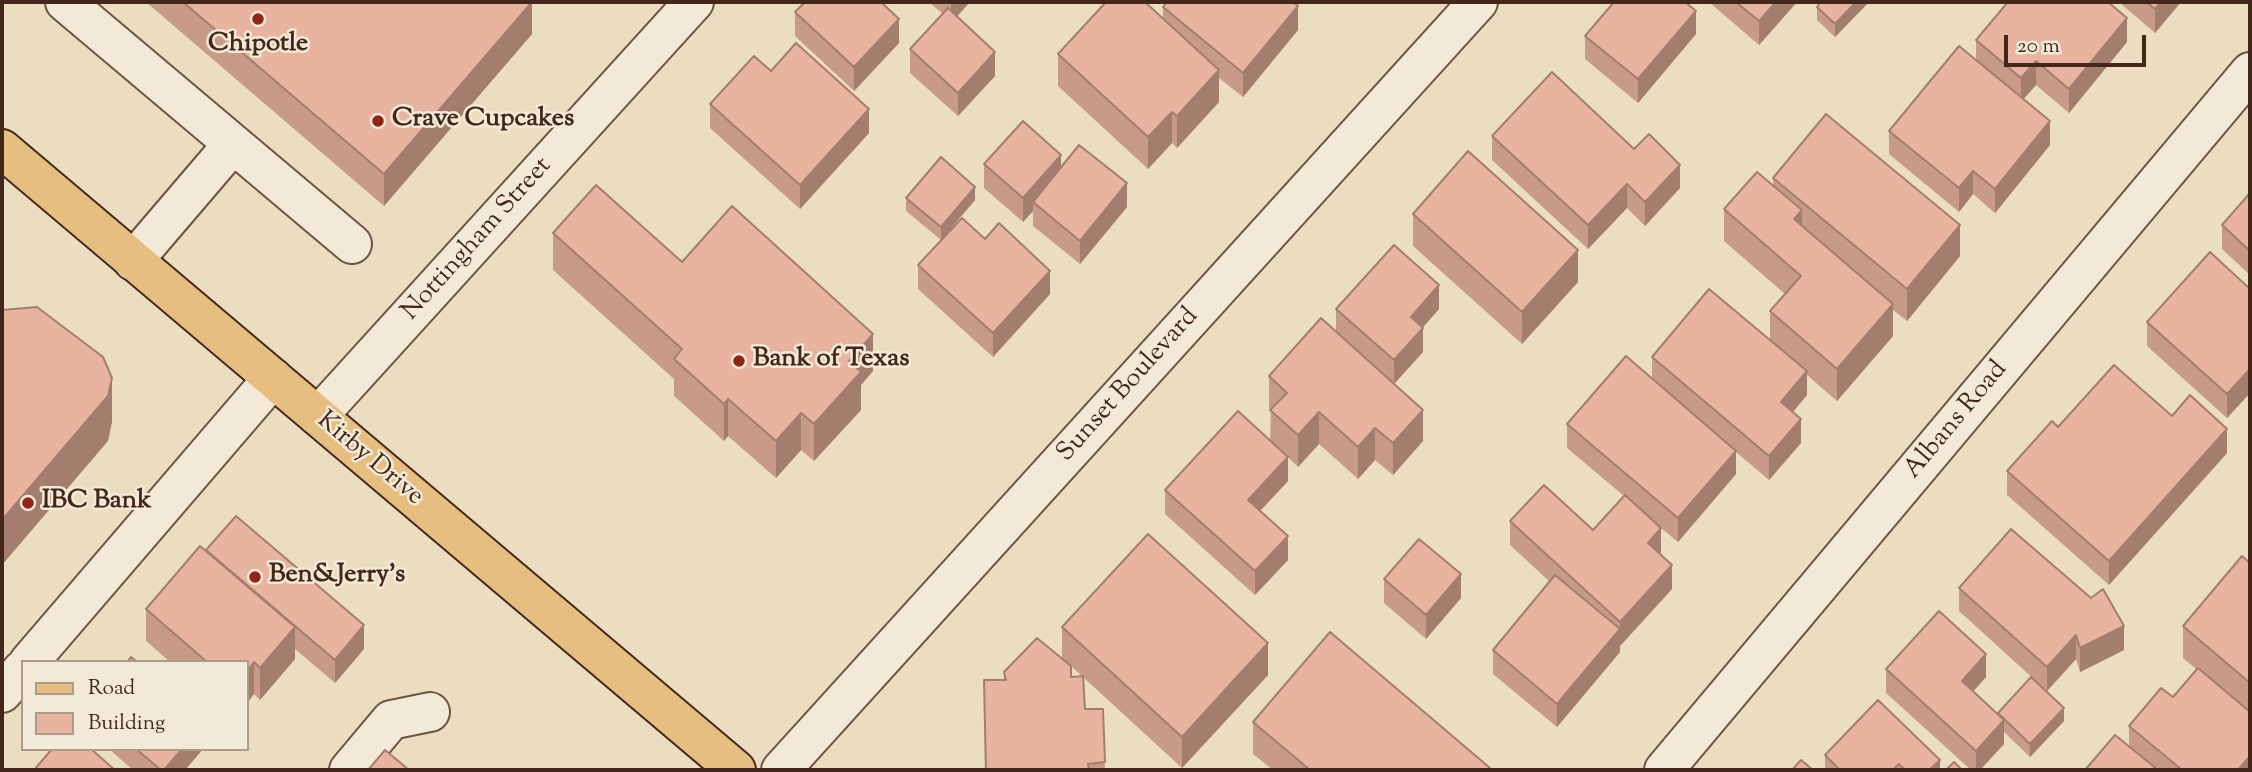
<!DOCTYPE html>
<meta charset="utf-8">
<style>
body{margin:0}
#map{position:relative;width:2252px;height:772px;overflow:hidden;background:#ebddc0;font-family:"Sorts Mill Goudy",serif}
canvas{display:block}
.frame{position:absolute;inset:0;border:4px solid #43271b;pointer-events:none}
.legend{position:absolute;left:21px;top:660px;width:228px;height:91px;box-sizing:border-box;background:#f2e9d6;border:2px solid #ac9b8b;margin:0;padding:9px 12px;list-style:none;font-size:21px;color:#43271b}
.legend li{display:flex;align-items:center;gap:14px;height:35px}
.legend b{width:35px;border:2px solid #ac9b8b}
.scale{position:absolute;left:2004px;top:35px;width:142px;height:32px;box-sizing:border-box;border:4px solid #43271b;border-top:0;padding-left:9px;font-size:21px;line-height:24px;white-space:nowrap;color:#43271b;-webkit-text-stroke:5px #f2e9d6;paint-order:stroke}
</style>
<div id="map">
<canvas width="2252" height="772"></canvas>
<div class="frame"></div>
<ul class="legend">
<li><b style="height:9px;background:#e6be80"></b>Road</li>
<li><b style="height:19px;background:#e9b49f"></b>Building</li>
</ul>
<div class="scale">20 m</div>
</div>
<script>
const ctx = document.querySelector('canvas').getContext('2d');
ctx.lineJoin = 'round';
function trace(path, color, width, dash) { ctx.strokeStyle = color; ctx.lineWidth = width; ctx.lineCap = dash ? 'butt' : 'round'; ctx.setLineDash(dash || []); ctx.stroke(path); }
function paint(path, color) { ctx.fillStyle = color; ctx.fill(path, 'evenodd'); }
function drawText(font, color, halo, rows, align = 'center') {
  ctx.font = font + ' "Sorts Mill Goudy",serif'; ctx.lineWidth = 5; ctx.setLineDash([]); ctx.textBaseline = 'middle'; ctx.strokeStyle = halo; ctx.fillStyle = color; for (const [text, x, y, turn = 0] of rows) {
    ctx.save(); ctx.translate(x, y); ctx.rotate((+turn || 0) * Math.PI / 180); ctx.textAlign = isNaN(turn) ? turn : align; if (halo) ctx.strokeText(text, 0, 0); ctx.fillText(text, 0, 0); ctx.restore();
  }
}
const minor = new Path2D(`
 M65 2 352 244
 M133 261 233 144
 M318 416 694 2
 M29 662 273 378
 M2 693 23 669
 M349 770 391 720 430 712
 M781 770 1478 2
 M1664 770 2250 72`);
const major = new Path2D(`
 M2 149 736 770`);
const wall = new Path2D(`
 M146 2H532V34L384 206Z
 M929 2H970L957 17 995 76 958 116 910 73V49L943 14Z
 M1709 2H1797L1759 45Z
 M1868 2V3L1835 37 1817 20V7Z
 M2119 2H2181L2155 33Z
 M1163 7 1298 30 1243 97 1219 78V102L1177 148 1172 143 1148 169 1058 86V54L1163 18Z
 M795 12 899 43 854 91 795 36Z
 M1696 34 1638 103 1585 59V36Z
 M1976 40 2127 42 2069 113 2036 85 2023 99 2050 145 1995 213 1973 194 1959 212 1889 154V131L1976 60Z
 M710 104 869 133 800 209 710 128Z
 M1492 136 1634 149 1680 188 1645 226 1627 208 1588 249 1492 160Z
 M984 164 1061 168 1127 207 1080 264 1033 226V211L1023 222 984 188Z
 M1773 178 1960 256 1907 321 1893 310V336L1837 401 1807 375V395L1793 412 1801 443 1769 480 1736 452V474L1678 542 1661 528V552L1659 554 1672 589 1620 646V652L1557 727 1493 674V650L1550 582 1510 545V521L1593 530 1624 496 1567 448V424L1652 379V357L1770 340V311L1785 294 1724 241V209L1773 185Z
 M2250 193V275L2222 249V225Z
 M906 198 975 200 941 240 906 211Z
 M1413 214 1578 282 1522 344 1413 246Z
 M553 233 682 262 873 371 861 385V410L814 461 801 450 776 478 728 436 724 441 674 396V379L553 270Z
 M985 239 1050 294 993 357 918 289V265Z
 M2250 289V393L2227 418 2147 346V322Z
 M1336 309H1439L1423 327V352L1394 384 1423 441 1393 475 1375 460 1358 479 1319 444 1298 467 1288 457V481L1260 511 1288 560 1255 595 1165 514V490L1270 441 1271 410 1269 408V376L1336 332Z
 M2172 416 2227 453 2109 585 2007 495V471L2058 427Z
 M206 551 364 649 335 683 295 649V659L260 700 254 694 247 703V662H170L146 641V609Z
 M2250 563V770H2085L2129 747V726L2173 697 2196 669 2183 658V626Z
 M1384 579 1461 598 1426 639 1384 603Z
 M1959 588 2091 598 2124 650 2080 672 2076 659 2047 691 1959 611Z
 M1062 627 1268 675 1182 768 1083 677 1085 709H1103L1105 770H985L984 680H1004V672L1062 659ZM1071 666 1082 676 1071 677Z
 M1886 669 1986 677 1973 691 1998 714 2064 721 2030 757 2004 732V744L1980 770H1971L1886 693Z
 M1253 722 1490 770H1273L1253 754Z
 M109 749H203L185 770H133Z
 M1825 755 1940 770H1825Z`);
const shadedWall = new Path2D(`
 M532 2V34L384 206V174Z
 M951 2H970L951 22Z
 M1776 2H1797L1759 45V21Z
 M1856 2H1868V3L1835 37V24Z
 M2161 2H2181L2155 33V9Z
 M1298 6V30L1243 97V73Z
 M1696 11V34L1638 103V79Z
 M2127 18V42L2069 113V89Z
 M899 19V43L854 91V67Z
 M995 52V76L958 116V93Z
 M2036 61V85L2021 102V78Z
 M1219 70V102L1177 148V116Z
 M869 109V133L800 209V185Z
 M1172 112V143L1148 169V137Z
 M2050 121V145L1995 213V189Z
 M1061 155V179L1033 202V211L1023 222V198Z
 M1680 165V188L1645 226V202Z
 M1973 171V194L1959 212V188Z
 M1127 183V207L1080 264V241Z
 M1627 184V208L1588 249V225Z
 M975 187V200L941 240V227Z
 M1802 210V242L1794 219Z
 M1960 225V256L1907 321V289Z
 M1578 250V282L1522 344V312Z
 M1050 271V294L993 357V333Z
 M1439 285V309L1411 341V317Z
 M1893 304V336L1837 401V369Z
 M1423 328V352L1394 384V360Z
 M873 334V371L861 385V410L814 461V424L849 361Z
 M2250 369V393L2227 418V394Z
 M1807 371V395L1781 426V402Z
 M112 378V422L108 441 2 565V520Z
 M728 399V436L724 441V404Z
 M1423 410V441L1393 475V443Z
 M1319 412V444L1298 467V435Z
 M801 413V450L776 478V441Z
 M1801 419V443L1769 480V456Z
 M1375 428V460L1358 479V447Z
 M2227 429V453L2109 585V561Z
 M1736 451V474L1678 542V518Z
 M1288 457V481L1248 524V500Z
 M1661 528V552L1648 567V543Z
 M1288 536V560L1255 595V571Z
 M1672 565V589L1620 646V622Z
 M1461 574V598L1426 639V615Z
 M364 625V649L335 683V660Z
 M2124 626V650L2080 672V648Z
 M295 627V659L260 700V668Z
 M1620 629V652L1557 727V704Z
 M2076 635V659L2047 691V667Z
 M1268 643V675L1182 768V737Z
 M1986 654V677L1962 704V681Z
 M254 662V694L247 703V671Z
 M2064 708V721L2030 757V744Z
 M2004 720V744L1980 770H1976V751Z
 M182 749H203L185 770H164Z
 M2250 756V770H2238Z
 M1940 760V770H1929Z`);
const building = new Path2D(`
 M183 2H532L384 174Z
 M805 2H881L899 19 854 67 795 12Z
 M1106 2H1145L1219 70 1177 116 1172 112 1148 137 1058 54Z
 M1167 2H1293L1298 6 1243 73 1163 7Z
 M1614 2H1685L1696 11 1638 79 1585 36Z
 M1736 2H1776L1759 21Z
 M1821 2H1856L1835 24 1817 7Z
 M2008 2H2108L2127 18 2069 89 2036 61 2021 78 1976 40Z
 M2146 2H2161L2155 9Z
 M948 8 995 52 958 93 910 49Z
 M796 43 869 109 800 185 710 104 754 56 771 71Z
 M1959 46 2050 121 1995 189 1973 171 1959 188 1889 131Z
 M1552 72 1634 149 1649 134 1680 165 1645 202 1627 184 1588 225 1492 136Z
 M1826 114 1960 225 1907 289 1773 178Z
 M1023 121 1061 155 1023 198 984 164Z
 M1079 145 1127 183 1080 241 1033 202Z
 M1468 151 1578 250 1522 312 1413 214Z
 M941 157 975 187 941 227 906 198Z
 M1757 172 1802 210 1794 219 1893 304 1837 369 1770 311 1801 276 1724 209Z
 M596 185 682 262 732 206 873 334 849 361 861 372 814 424 801 413 776 441 728 399 724 404 674 359 682 349 553 233Z
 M2250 193V251L2222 225Z
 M962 218 985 239 999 223 1050 271 993 333 918 265Z
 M1394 245 1439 285 1411 317 1423 328 1394 360 1336 309Z
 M2210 252 2250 289V369L2227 394 2147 322Z
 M1709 289 1807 371 1781 402 1801 419 1769 456 1652 357Z
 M37 307 103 357 112 378 108 396 2 520V310Z
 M1321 318 1423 410 1393 443 1375 428 1358 447 1319 412 1298 435 1270 410 1287 393 1269 376Z
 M1626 356 1736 451 1678 518 1567 424Z
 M2114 365 2172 416 2190 395 2227 429 2109 561 2007 471 2052 421 2058 427Z
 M1238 411 1288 457 1248 500 1288 536 1255 571 1165 490Z
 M1544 485 1593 530 1625 495 1661 528 1648 543 1672 565 1620 622 1510 521Z
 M236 516 364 625 335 660 206 550Z
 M2011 529 2091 598 2103 589 2124 626 2080 648 2076 635 2047 667 1959 588Z
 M1148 534 1268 643 1182 737 1062 627Z
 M1419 539 1461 574 1426 615 1384 579Z
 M200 546 295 627 260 668 254 662 247 671V662H207L146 609Z
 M2242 556 2250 563V683L2183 626Z
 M1555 575 1620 629 1557 704 1493 650Z
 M1939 611 1986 654 1962 681 2004 720 1976 751 1886 669Z
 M1330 632 1490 768 1488 770H1310L1253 722Z
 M1037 638 1071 666V677L1083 676 1085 709H1103L1105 762 1088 764 1089 770H986L984 680H1006L1004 672Z
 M131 657 137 662H127Z
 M2198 668 2250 712V756L2238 770H2182L2129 726 2161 688 2173 697Z
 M2031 677 2064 708 2030 744 1998 713Z
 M1878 700 1940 760 1929 770H1905L1899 764 1893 770H1840L1825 755Z
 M2115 735 2158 770H2085Z
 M52 749H91L115 770H34Z
 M136 749H182L164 770H161Z
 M385 750 409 770H368Z
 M1801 760 1813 770H1792Z
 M1954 762 1962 770H1946Z`);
const markers = [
 [258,19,7,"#8f2418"],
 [378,121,7,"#8f2418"],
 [739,361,7,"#8f2418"],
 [28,503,7,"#8f2418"],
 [255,577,7,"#8f2418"]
];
const poiNames = [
 ["Chipotle",258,46,"center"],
 ["Crave Cupcakes",392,121],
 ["Bank of Texas",753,361],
 ["IBC Bank",42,503],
 ["Ben&Jerry’s",269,577]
];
const streetNames = [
 ["Nottingham Street",478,240,-48],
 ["Sunset Boulevard",1129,386,-48],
 ["Albans Road",1957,421,-50],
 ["Kirby Drive",369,460,40]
];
trace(minor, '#6d5444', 42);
trace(major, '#43271b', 42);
trace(minor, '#f2e9d6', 38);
trace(major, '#e6be80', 38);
paint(wall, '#c89b89');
paint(shadedWall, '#a37e6f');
paint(building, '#e9b49f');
trace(building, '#a37e6f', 2);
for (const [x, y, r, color] of markers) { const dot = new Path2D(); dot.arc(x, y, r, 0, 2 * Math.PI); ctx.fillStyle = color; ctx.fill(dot); trace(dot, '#f2e9d6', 2.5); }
drawText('bold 26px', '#43271b', '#f2e9d6', poiNames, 'left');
drawText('26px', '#43271b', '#f2e9d6', streetNames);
</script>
